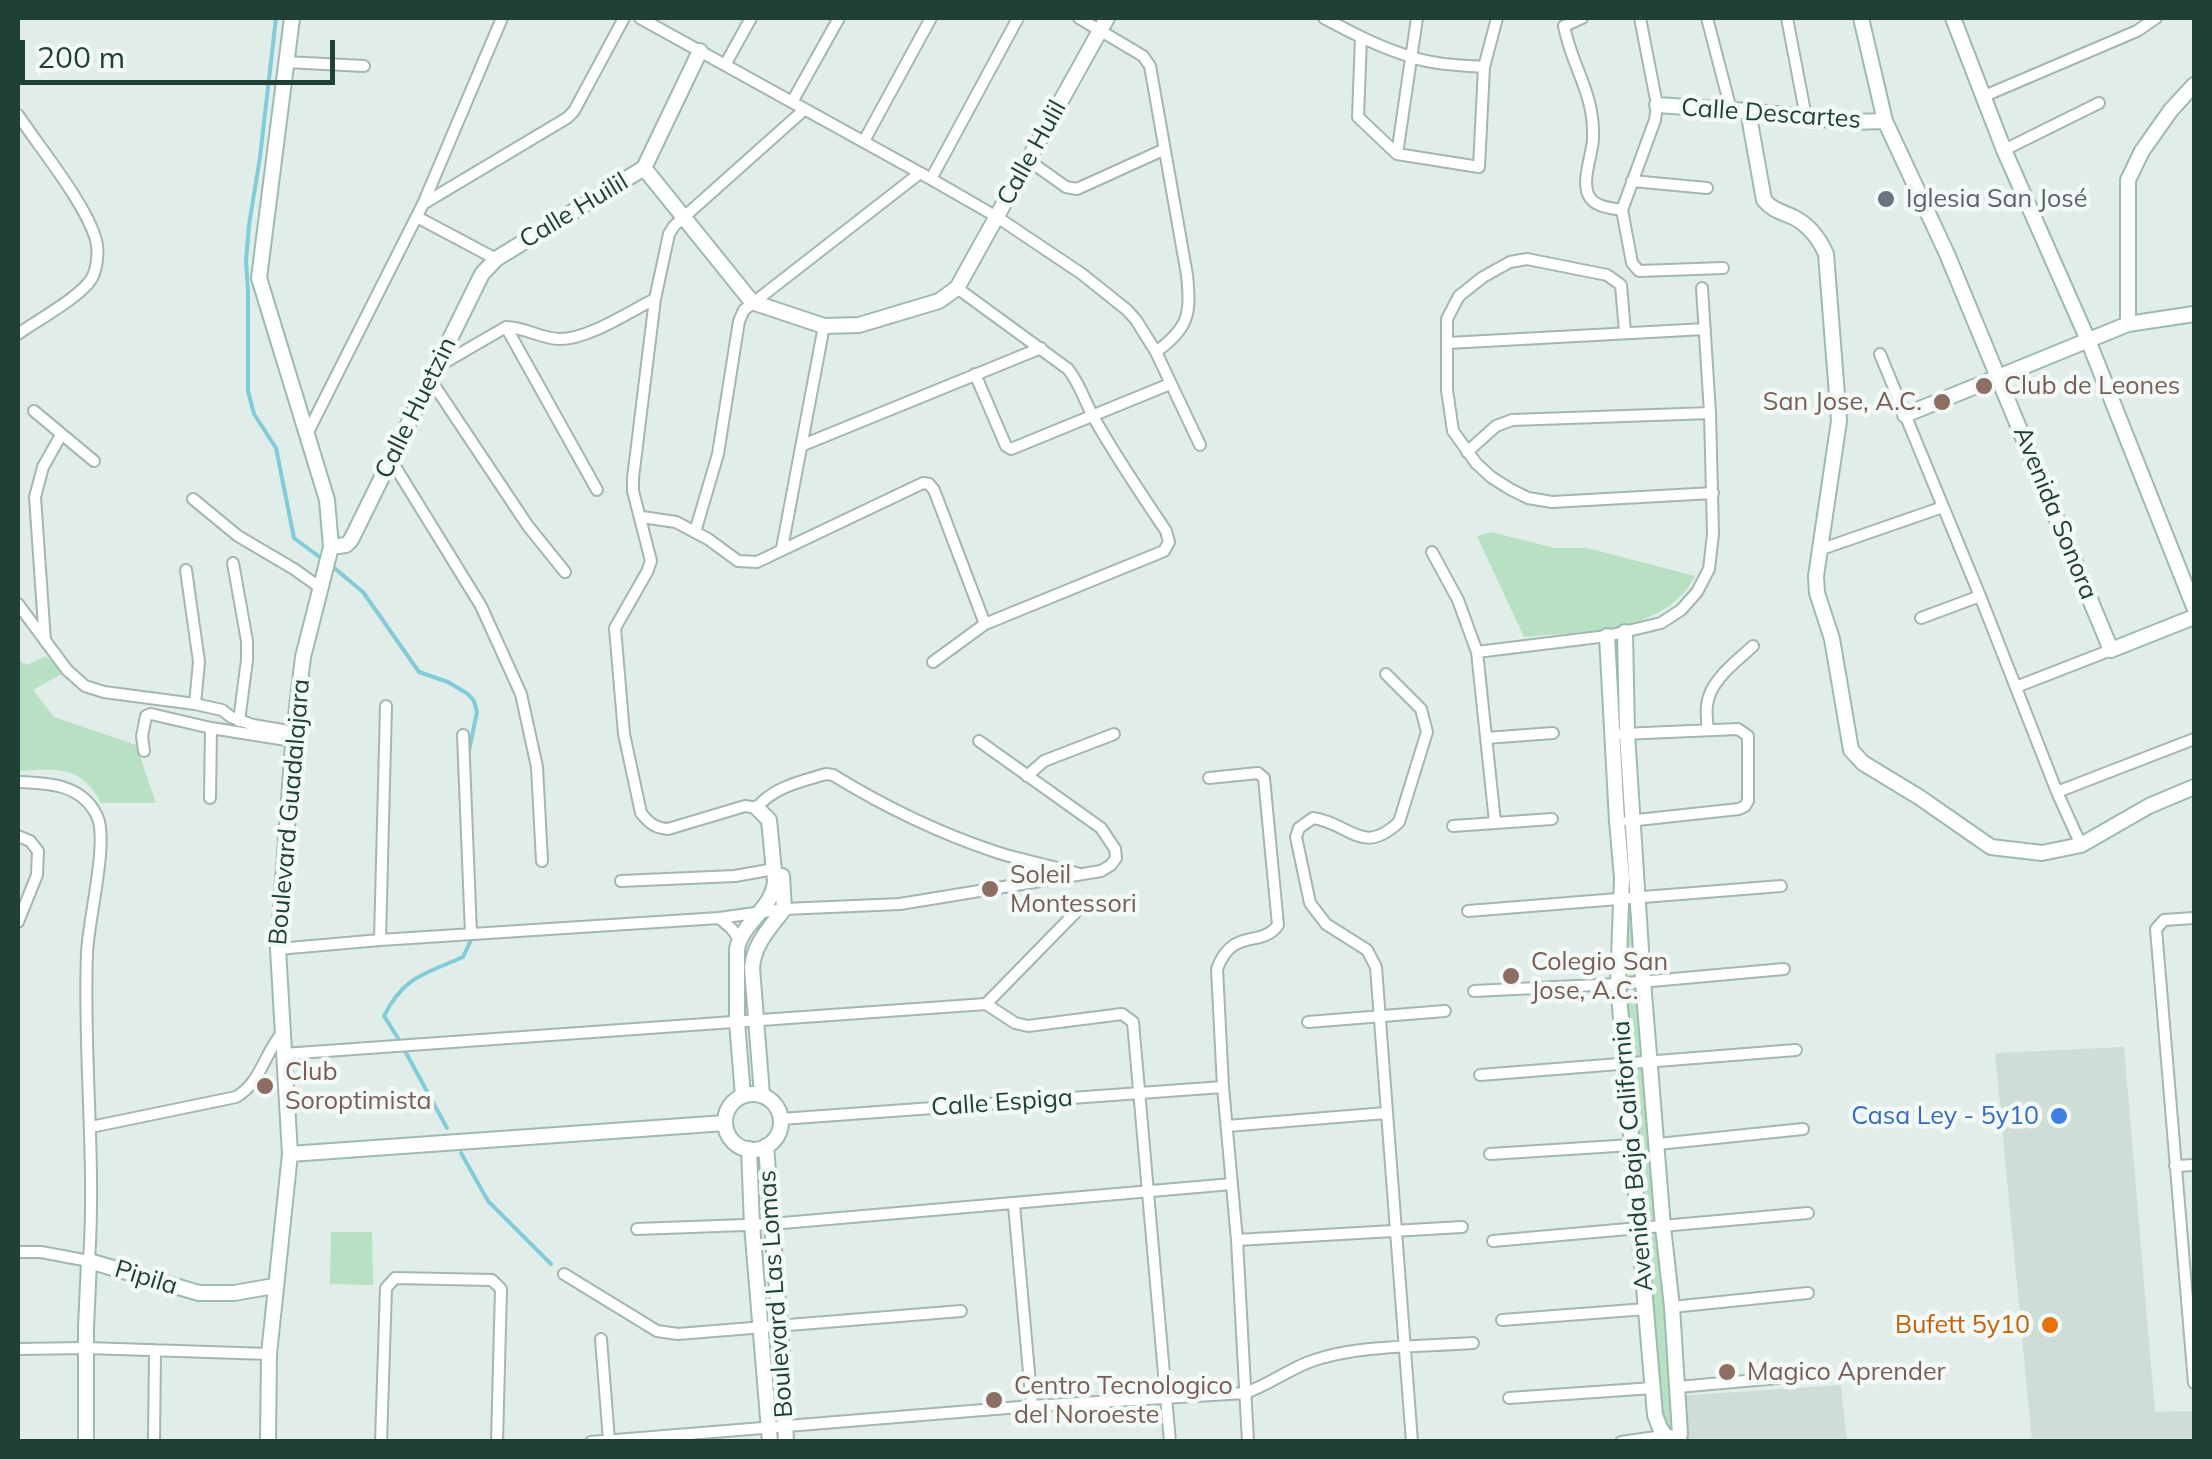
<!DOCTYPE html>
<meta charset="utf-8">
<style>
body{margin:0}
#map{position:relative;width:2212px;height:1459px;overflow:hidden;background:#e1ede8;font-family:Mulish,sans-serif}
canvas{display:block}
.frame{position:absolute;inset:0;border:20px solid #1f4037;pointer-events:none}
.scale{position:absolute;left:20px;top:40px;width:315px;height:45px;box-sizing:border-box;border:5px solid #1f4037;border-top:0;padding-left:12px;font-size:30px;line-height:35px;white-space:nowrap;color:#1f4037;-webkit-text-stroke:8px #f2f9f6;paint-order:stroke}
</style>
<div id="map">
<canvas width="2212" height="1459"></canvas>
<div class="frame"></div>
<div class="scale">200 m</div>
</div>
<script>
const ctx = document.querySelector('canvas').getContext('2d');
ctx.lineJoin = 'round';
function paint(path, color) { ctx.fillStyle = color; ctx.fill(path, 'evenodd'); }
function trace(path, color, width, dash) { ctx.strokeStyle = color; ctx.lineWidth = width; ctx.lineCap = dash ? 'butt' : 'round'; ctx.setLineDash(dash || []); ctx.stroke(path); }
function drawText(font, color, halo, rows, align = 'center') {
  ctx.font = font + ' Mulish,sans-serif'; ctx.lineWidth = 9; ctx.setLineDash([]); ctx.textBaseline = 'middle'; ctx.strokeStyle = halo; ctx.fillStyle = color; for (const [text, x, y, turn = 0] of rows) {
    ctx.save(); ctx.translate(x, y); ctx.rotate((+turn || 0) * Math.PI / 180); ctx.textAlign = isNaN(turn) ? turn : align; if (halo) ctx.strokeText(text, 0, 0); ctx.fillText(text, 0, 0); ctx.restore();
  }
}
const built = new Path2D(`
 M2124 1047 2155 1412 2194 1411V1441H2032L1995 1053Z
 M1841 1385 1847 1441H1677V1396Z`);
const green = new Path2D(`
 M1491 532 1555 548H1587L1695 576C1665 635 1580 631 1524 637L1477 536Z
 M46 656 63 673 33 690 54 717 136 745 156 803H101C82 765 55 768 18 771V660L27 665Z
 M1634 904 1636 976 1622 977 1626 905Z
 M1626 991H1635L1640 1056 1631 1057Z
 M1645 1069 1657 1219 1645 1220 1633 1070Z
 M331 1232H372L373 1285 330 1284Z
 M1658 1234 1674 1417 1673 1428 1667 1429 1660 1416 1645 1236Z`);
const stream = new Path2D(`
 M276 18 260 157 249 225 246 261 248 291V391L254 414 276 448 294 538 325 561
 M333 567 363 592 419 672 448 682 468 694 474 701 477 712 468 755
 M398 1038 384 1016C404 976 425 974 463 957L471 940
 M405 1051 447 1128
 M461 1153 488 1201 551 1264`);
const street = new Path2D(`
 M640 18 931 179 997 217 1082 274 1127 310 1136 320 1156 352 1200 445
 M1079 18 1143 56 1150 66 1187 275C1191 315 1189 327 1156 352
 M1324 18C1352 33 1381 48 1412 57 1435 65 1461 65 1484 67
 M1582 18 1564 26C1572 68 1595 93 1593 139 1592 156 1582 178 1588 194 1593 207 1610 208 1622 210
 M1640 18 1657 105 1655 120 1622 210 1632 263 1639 271 1723 268
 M1707 18 1731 110
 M1787 18 1806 117
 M1361 37 1358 117 1397 154 1479 167 1484 67 1497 18
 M286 62 364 66
 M725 65 751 18
 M1982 97 2137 31 2156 18
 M792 102 839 18
 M805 109 674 226 669 234 655 299 633 478V491L651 561 647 572 615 628 624 734 641 813C649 823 655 828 668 829L745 806 757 808C772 787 803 781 826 774L833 775C885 807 939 833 996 852 1024 861 1052 866 1080 874
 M18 115C40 148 86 204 96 240 99 252 97 268 92 278 82 296 36 321 18 334
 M864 141 931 18
 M2004 150 2099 103
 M1397 154 1417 18
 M1028 160 1066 187 1077 189 1163 150
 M931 179 1018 18
 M1632 181 1707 188
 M423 204 567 118 574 111 624 18
 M417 217 496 259
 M506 327 597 490
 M1625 332 1621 285 1607 275 1527 259 1510 262 1483 277 1459 296 1447 319V390L1453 431 1476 463 1491 477 1510 489 1528 498 1552 502 1713 493
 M1448 343 1705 329
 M1880 354 1980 596 2057 792 2081 845
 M437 367 506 327C525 327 541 339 560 339 589 339 628 312 655 299
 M975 374 1006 446 1011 449 1170 384
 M430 379 528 526 565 572
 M34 411 94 461
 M307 434 423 204 502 18
 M803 445 1041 348
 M1467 452 1496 426 1512 420 1710 413
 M391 460 481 606 521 694 537 767 542 861
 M193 499 238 536 294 569 322 589
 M642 517 676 522 708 539 738 561 757 562 923 483 929 484 934 490 985 624
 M695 532 718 454 739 321 744 310 920 173
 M782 548 824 326
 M1819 550 1943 507
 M1432 552 1458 600 1477 652 1495 822
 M233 563 247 641V660L239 721
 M186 570 199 662 195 704
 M18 604 67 670 85 686 104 692 195 704 222 710 231 717 253 725 294 732
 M1921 618 1980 596
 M45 641 35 497 43 467 61 435
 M1477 652 1607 636 1661 623 1681 610 1697 592 1709 569 1713 534 1710 413 1702 288
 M933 662 985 624 1164 551 1169 542 1166 531C1141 494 1116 457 1094 418 1085 402 1080 384 1068 369L957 288
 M1386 674 1421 709 1427 732 1399 822C1362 857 1350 823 1313 818L1299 828 1296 837 1310 903 1326 924 1367 950 1376 967 1412 1442
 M2016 687 2111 650
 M1708 730C1707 722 1706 713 1707 705 1710 680 1736 662 1753 646
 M1622 734 1738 729 1748 736V801L1745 806 1739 809 1628 821
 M463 735 471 934
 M1486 738 1553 733
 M144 751 142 736 146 716 151 714 211 728 293 741
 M1027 776 1044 761 1114 734
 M1209 778 1258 773 1264 778 1278 925C1261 949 1233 926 1217 969L1223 1087 1237 1240 1248 1442
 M18 782C48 783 82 784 97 816 109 841 88 921 87 953 83 1055 96 1158 89 1261L41 1252H18
 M2057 792 2194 739
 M210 798 211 728
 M1453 826 1552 819
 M18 836 30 841 38 851 37 875 18 922
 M621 881 735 876 774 869
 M1468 911 1781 886
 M719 918 731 928 739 939
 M2194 918 2164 920 2156 929 2194 1383
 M380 940 386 706
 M278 949 380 940 719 918 784 909 900 904 1101 871 1111 865 1116 858 1115 849 1101 828 979 741
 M1474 991 1618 984 1784 969
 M986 1004 1015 1023 1028 1026 1122 1014 1133 1022 1170 1442
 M986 1004 1075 913
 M1308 1022 1445 1011
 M284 1054 986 1004
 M1480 1075 1796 1050
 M781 1119 1223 1087
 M1227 1126 1386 1113
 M91 1127 236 1097C261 1083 264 1053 283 1032
 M1658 1144 1803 1129
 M1490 1154 1632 1145
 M2175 1166 2194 1165
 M1014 1205 1032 1406
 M637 1229 771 1224 1232 1184
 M1237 1240 1462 1227
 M1493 1241 1808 1213
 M564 1274 657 1331 678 1334 961 1311
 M1672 1307 1808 1293
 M1502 1320 1646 1309
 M601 1339 609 1440
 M18 1349 87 1348 269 1354
 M1678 1387 1823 1374
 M1509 1398 1653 1388
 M154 1442 155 1350
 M381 1442 386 1288 395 1278 492 1280 501 1289 497 1442
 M591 1442 1032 1406 1245 1393C1268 1385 1286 1371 1309 1362 1356 1344 1422 1347 1473 1343
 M1621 1442 1670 1435`);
const secondary = new Path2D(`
 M1861 18 1885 121 1947 254 2111 650 2194 617
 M1953 18 2004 150 2088 340 2194 607
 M1657 105 1748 111 1850 122 1885 121
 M1748 111 1764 200C1772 210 1782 212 1793 217 1809 225 1819 238 1826 254L1839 421 1816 576 1817 593 1832 639 1851 750 1863 763 1919 797 1991 847 2042 853 2081 845 2149 806 2194 787
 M644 168 752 302 824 326 859 325 939 301 957 288 1107 18
 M2128 324V180L2142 151 2171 110 2194 85
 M1905 415 2128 324 2194 314
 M331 547 346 545 351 540 482 274 496 259 644 168 700 51
 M1625 632 1627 734 1643 981 1663 1227 1672 1307 1680 1434 1678 1442
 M1607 636 1617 821 1622 878 1618 984 1655 1415 1660 1428 1670 1442
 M725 1122a28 28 0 1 1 56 0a28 28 0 1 1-56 0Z
 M762 1095 752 968C754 943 770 928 784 909L782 876
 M743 1096 737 1022V949C742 922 773 909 775 881L769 820 757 808
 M766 1146 783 1367 786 1442
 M749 1149 752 1225 770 1442
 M290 1154 725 1123
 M86 1442V1328L89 1261 199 1293H234L274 1286
 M268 1442 269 1354 290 1154 278 949 294 732 303 657 331 547 327 500 259 278 292 18`);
const markers = [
 [1886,199,10,"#6b7280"],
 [1984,386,10,"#8d6e63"],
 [1942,402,10,"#8d6e63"],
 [990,889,10,"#8d6e63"],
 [1511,976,10,"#8d6e63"],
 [265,1086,10,"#8d6e63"],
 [2059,1116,10,"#3f7fe0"],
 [2050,1325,10,"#e8710a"],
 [1727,1372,10,"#8d6e63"],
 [994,1400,10,"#8d6e63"]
];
const streetNames = [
 ["Calle Descartes",1771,114,4],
 ["Calle Hulil",1032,153,-61],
 ["Calle Huilil",574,211,-31],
 ["Calle Huetzin",416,408,-64],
 ["Avenida Sonora",2055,513,68],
 ["Boulevard Guadalajara",290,812,-85],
 ["Calle Espiga",1002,1103,-4],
 ["Avenida Baja California",1633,1156,-95],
 ["Pipila",146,1278,17],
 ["Boulevard Las Lomas",776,1294,-94]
];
const worshipNames = [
 ["Iglesia San José",1906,199]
];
const educationNames = [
 ["Club de Leones",2004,386],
 ["San Jose, A.C.",1922,402,"right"],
 ["Soleil",1010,875],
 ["Montessori",1010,904],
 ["Colegio San",1531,962],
 ["Jose, A.C.",1531,991],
 ["Club",285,1072],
 ["Soroptimista",285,1101],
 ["Magico Aprender",1747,1372],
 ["Centro Tecnologico",1014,1386],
 ["del Noroeste",1014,1415]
];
const shopNames = [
 ["Casa Ley - 5y10",2039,1116]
];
const foodNames = [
 ["Bufett 5y10",2030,1325]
];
paint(built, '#cfddd7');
paint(green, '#b7e1c2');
trace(stream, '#82ccd9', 4);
trace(street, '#a3b6af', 14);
trace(secondary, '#9ebab0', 18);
trace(street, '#fff', 10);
trace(secondary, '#fff', 14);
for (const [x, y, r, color] of markers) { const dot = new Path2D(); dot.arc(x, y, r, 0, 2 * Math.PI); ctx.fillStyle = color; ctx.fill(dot); trace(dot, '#f2f9f6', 4); }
drawText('25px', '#1f4037', '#f2f9f6', streetNames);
drawText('25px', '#5b616d', '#f2f9f6', worshipNames, 'left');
drawText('25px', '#785e54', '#f2f9f6', educationNames, 'left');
drawText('25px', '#366cbe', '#f2f9f6', shopNames, 'right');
drawText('25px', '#c56008', '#f2f9f6', foodNames, 'right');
</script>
